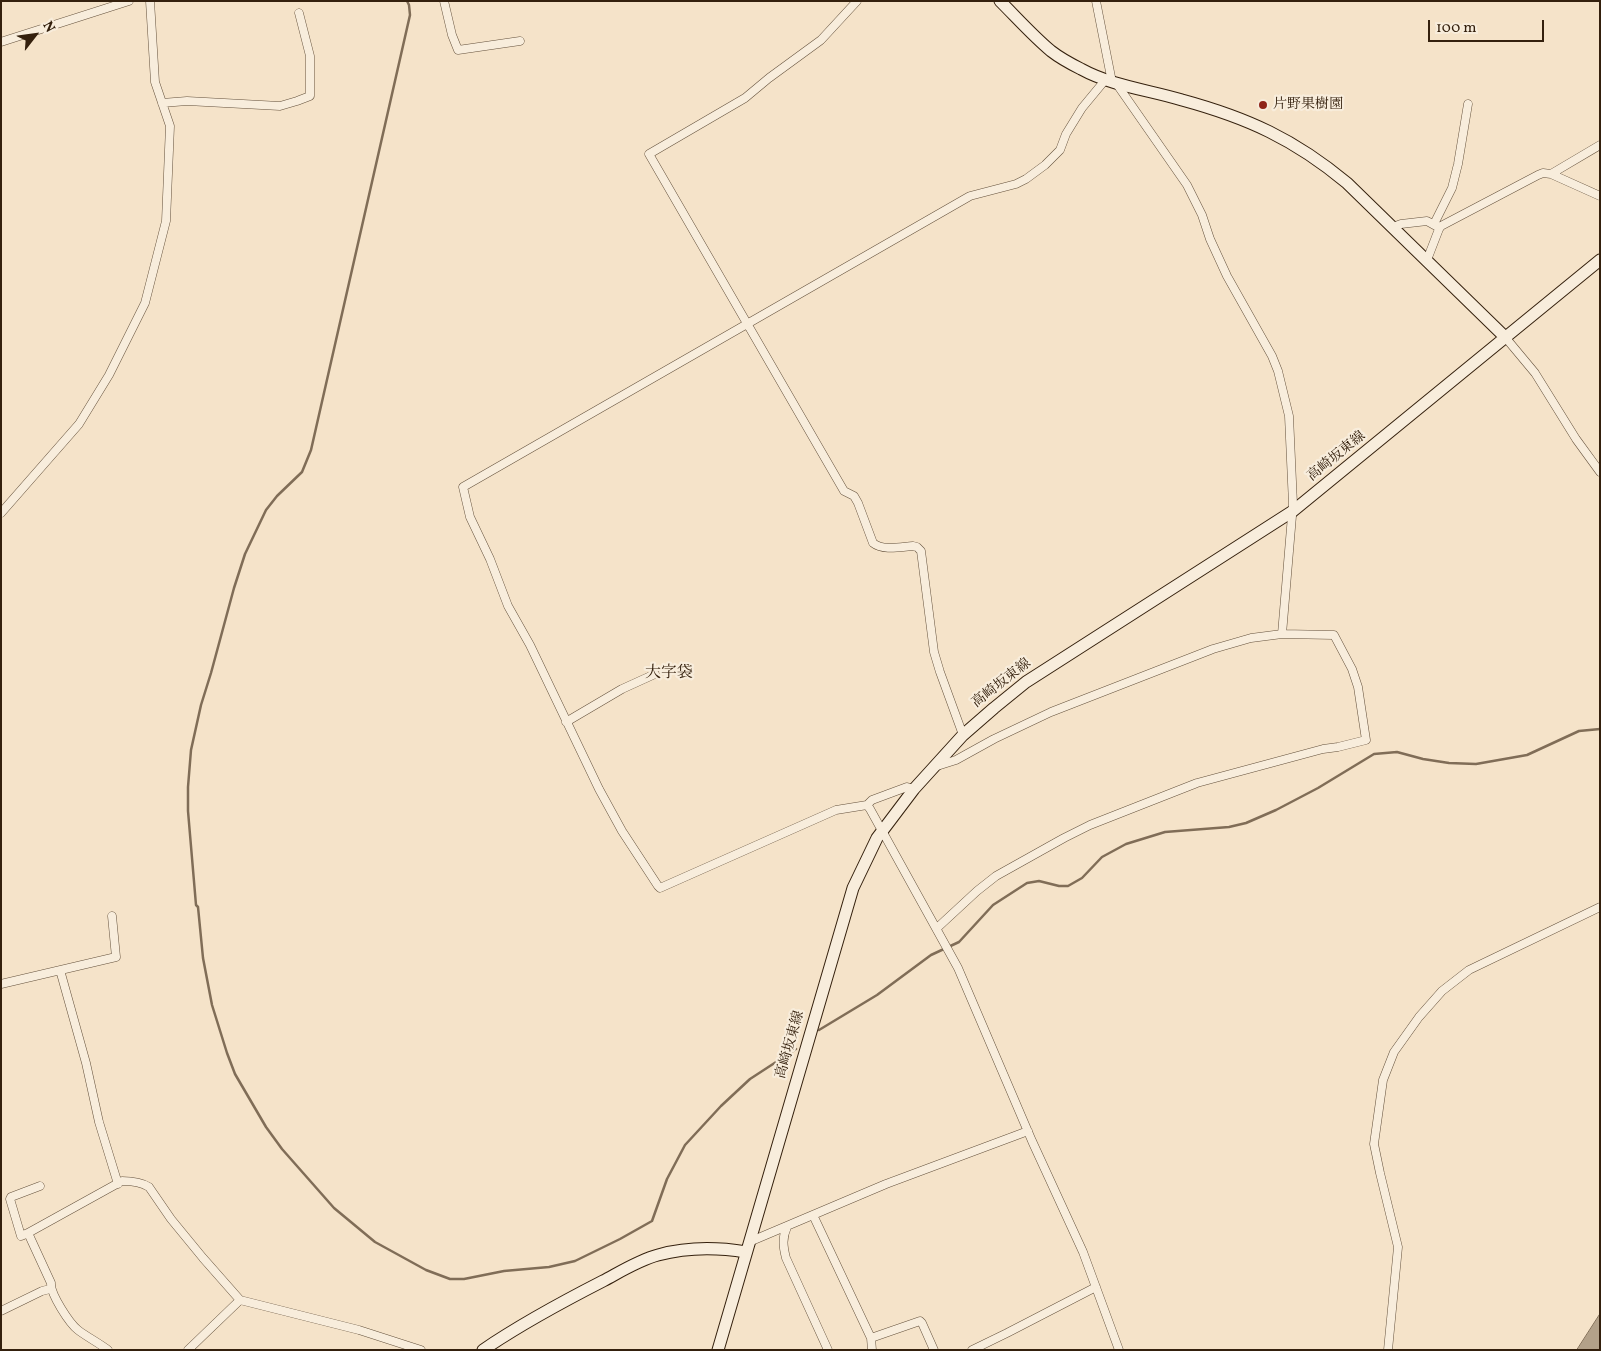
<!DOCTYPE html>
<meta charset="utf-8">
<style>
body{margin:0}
#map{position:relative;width:1601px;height:1351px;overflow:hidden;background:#f5e3c9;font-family:Vollkorn,serif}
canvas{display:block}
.frame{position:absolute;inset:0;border:2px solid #34200d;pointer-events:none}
.north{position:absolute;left:10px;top:10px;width:50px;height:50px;-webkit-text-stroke:4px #f8eddc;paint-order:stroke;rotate:60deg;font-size:14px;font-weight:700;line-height:20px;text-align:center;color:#34200d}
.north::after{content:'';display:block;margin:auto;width:18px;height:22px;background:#34200d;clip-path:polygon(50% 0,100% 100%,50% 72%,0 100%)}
.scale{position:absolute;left:1428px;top:20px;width:116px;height:22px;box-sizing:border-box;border:2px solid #34200d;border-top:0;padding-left:6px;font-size:15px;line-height:18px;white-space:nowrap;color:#34200d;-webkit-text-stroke:4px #f8eddc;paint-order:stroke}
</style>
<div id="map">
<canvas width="1601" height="1351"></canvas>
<div class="frame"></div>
<div class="north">N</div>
<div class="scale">100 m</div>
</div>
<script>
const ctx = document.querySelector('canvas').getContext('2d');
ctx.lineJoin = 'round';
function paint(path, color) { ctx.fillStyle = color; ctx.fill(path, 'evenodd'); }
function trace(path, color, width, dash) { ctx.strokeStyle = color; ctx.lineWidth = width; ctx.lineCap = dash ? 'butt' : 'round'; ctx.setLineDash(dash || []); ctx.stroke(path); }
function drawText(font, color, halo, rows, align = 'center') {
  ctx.font = font + ' Vollkorn,"Noto Serif JP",serif'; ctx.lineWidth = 4.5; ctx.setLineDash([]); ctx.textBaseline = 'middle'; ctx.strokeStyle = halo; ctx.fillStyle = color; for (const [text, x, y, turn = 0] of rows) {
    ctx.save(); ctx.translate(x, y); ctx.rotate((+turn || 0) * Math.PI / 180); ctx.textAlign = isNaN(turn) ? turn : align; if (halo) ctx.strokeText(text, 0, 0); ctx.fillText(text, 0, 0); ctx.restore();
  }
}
const water = new Path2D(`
 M1600 1314V1350H1577Z`);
const stream = new Path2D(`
 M407 1 409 5 410 15 311 450 302 472 277 496 266 510 245 554 234 588 211 673 201 705 191 750 188 787V811L196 905 198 907 203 958 212 1005 227 1053 235 1074 266 1127 282 1149 334 1208 375 1242 426 1270 450 1279H464L504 1271 549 1267 575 1261 620 1239 652 1221 667 1179 685 1145 721 1106 750 1079 796 1049
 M819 1030 877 995 931 955 959 942 993 905 1027 883 1039 881 1059 886H1068L1082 878 1102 857 1126 844 1165 832 1229 827 1246 823 1276 810 1318 788 1374 754 1397 752 1423 759 1449 763 1476 764 1527 755 1579 731 1600 729`);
const street = new Path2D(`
 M444 1 452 35 458 50 520 41
 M857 1 821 40 769 78 745 98 649 154 844 491 854 496 858 503 873 543C883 551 900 547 913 546L917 547 921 551 934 652 940 672 963 735
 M1096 1 1112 82
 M1 42 129 1
 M1106 79 1082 108 1066 134 1060 150 1045 165 1026 179 1016 184 970 196 463 487 470 517 490 559 508 606 530 645 599 789 622 831 658 886 660 888 836 810 867 805 870 809 958 968 1032 1141 1083 1252 1119 1350
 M1116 83 1187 185 1202 215 1210 239 1227 276 1272 356 1278 371 1289 416 1293 504 1282 634
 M162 103 187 101 280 106 297 101 310 96V56L299 13
 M1551 174 1600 145
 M1434 224 1452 188 1458 164 1468 104
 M1393 227 1401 224 1427 221 1436 226
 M1427 260 1439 229 1441 226 1538 175 1543 173 1551 174 1600 196
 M1505 337 1535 373 1576 439 1600 472
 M1 513 79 424 109 375 145 303 166 221 170 126 155 82 150 1
 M566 722 622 689 655 674
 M934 767 956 760 994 739 1051 712 1213 649 1251 638 1282 634 1334 635 1352 669 1358 687 1366 740 1338 747 1323 749 1197 783 1090 825 1064 838 996 876 977 891 937 928
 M867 805 872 800 907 787 914 789
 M60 970 86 1063 99 1122 118 1184
 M1 984 116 957 112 916
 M40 1186 11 1197 10 1199 21 1236 28 1233 122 1181C132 1181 141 1182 149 1187L171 1219 203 1258 240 1300 359 1330 421 1350
 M813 1215 871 1338 872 1350
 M787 1227C782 1238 783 1246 786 1258L828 1350
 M28 1233 51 1283C50 1294 70 1324 78 1330 87 1337 99 1343 108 1350
 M749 1242 886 1184 1028 1131
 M1 1311 42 1291 50 1289
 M871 1338 920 1321 922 1323 934 1350
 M188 1350 240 1300
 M972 1350 1007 1333 1096 1287
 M1388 1350 1398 1247 1380 1173 1374 1144 1383 1080 1394 1052 1419 1017 1442 991 1469 970 1600 907`);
const secondary = new Path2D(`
 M1000 1C1017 18 1033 36 1051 51 1060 58 1071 64 1081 69 1112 86 1149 90 1182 100 1248 118 1294 139 1347 183L1505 337
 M483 1350C521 1324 562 1302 603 1281 620 1272 639 1260 658 1255 687 1247 716 1247 746 1252
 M718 1350 853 888 877 838 914 789 963 735 994 708 1026 682 1293 511 1600 260`);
const markers = [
 [1263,105,5,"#8f2418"]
];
const poiNames = [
 ["片野果樹園",1273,105]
];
const streetNames = [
 ["高崎坂東線",1337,457,-39],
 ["高崎坂東線",1002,684,-38],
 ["高崎坂東線",791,1045,-74]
];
const quarterNames = [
 ["大字袋",669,674]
];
paint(water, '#b3a189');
trace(water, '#806d57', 1);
trace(stream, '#806d57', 2.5);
trace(street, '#64513c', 9);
trace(secondary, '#34200d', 13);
trace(street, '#f8eddc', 8);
trace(secondary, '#f8eddc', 11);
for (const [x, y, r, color] of markers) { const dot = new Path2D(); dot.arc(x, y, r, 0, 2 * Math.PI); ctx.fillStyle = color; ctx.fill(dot); trace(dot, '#f8eddc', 2); }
drawText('14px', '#34200d', '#f8eddc', poiNames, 'left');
drawText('14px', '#34200d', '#f8eddc', streetNames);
drawText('16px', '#34200d', '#f8eddc', quarterNames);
</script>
